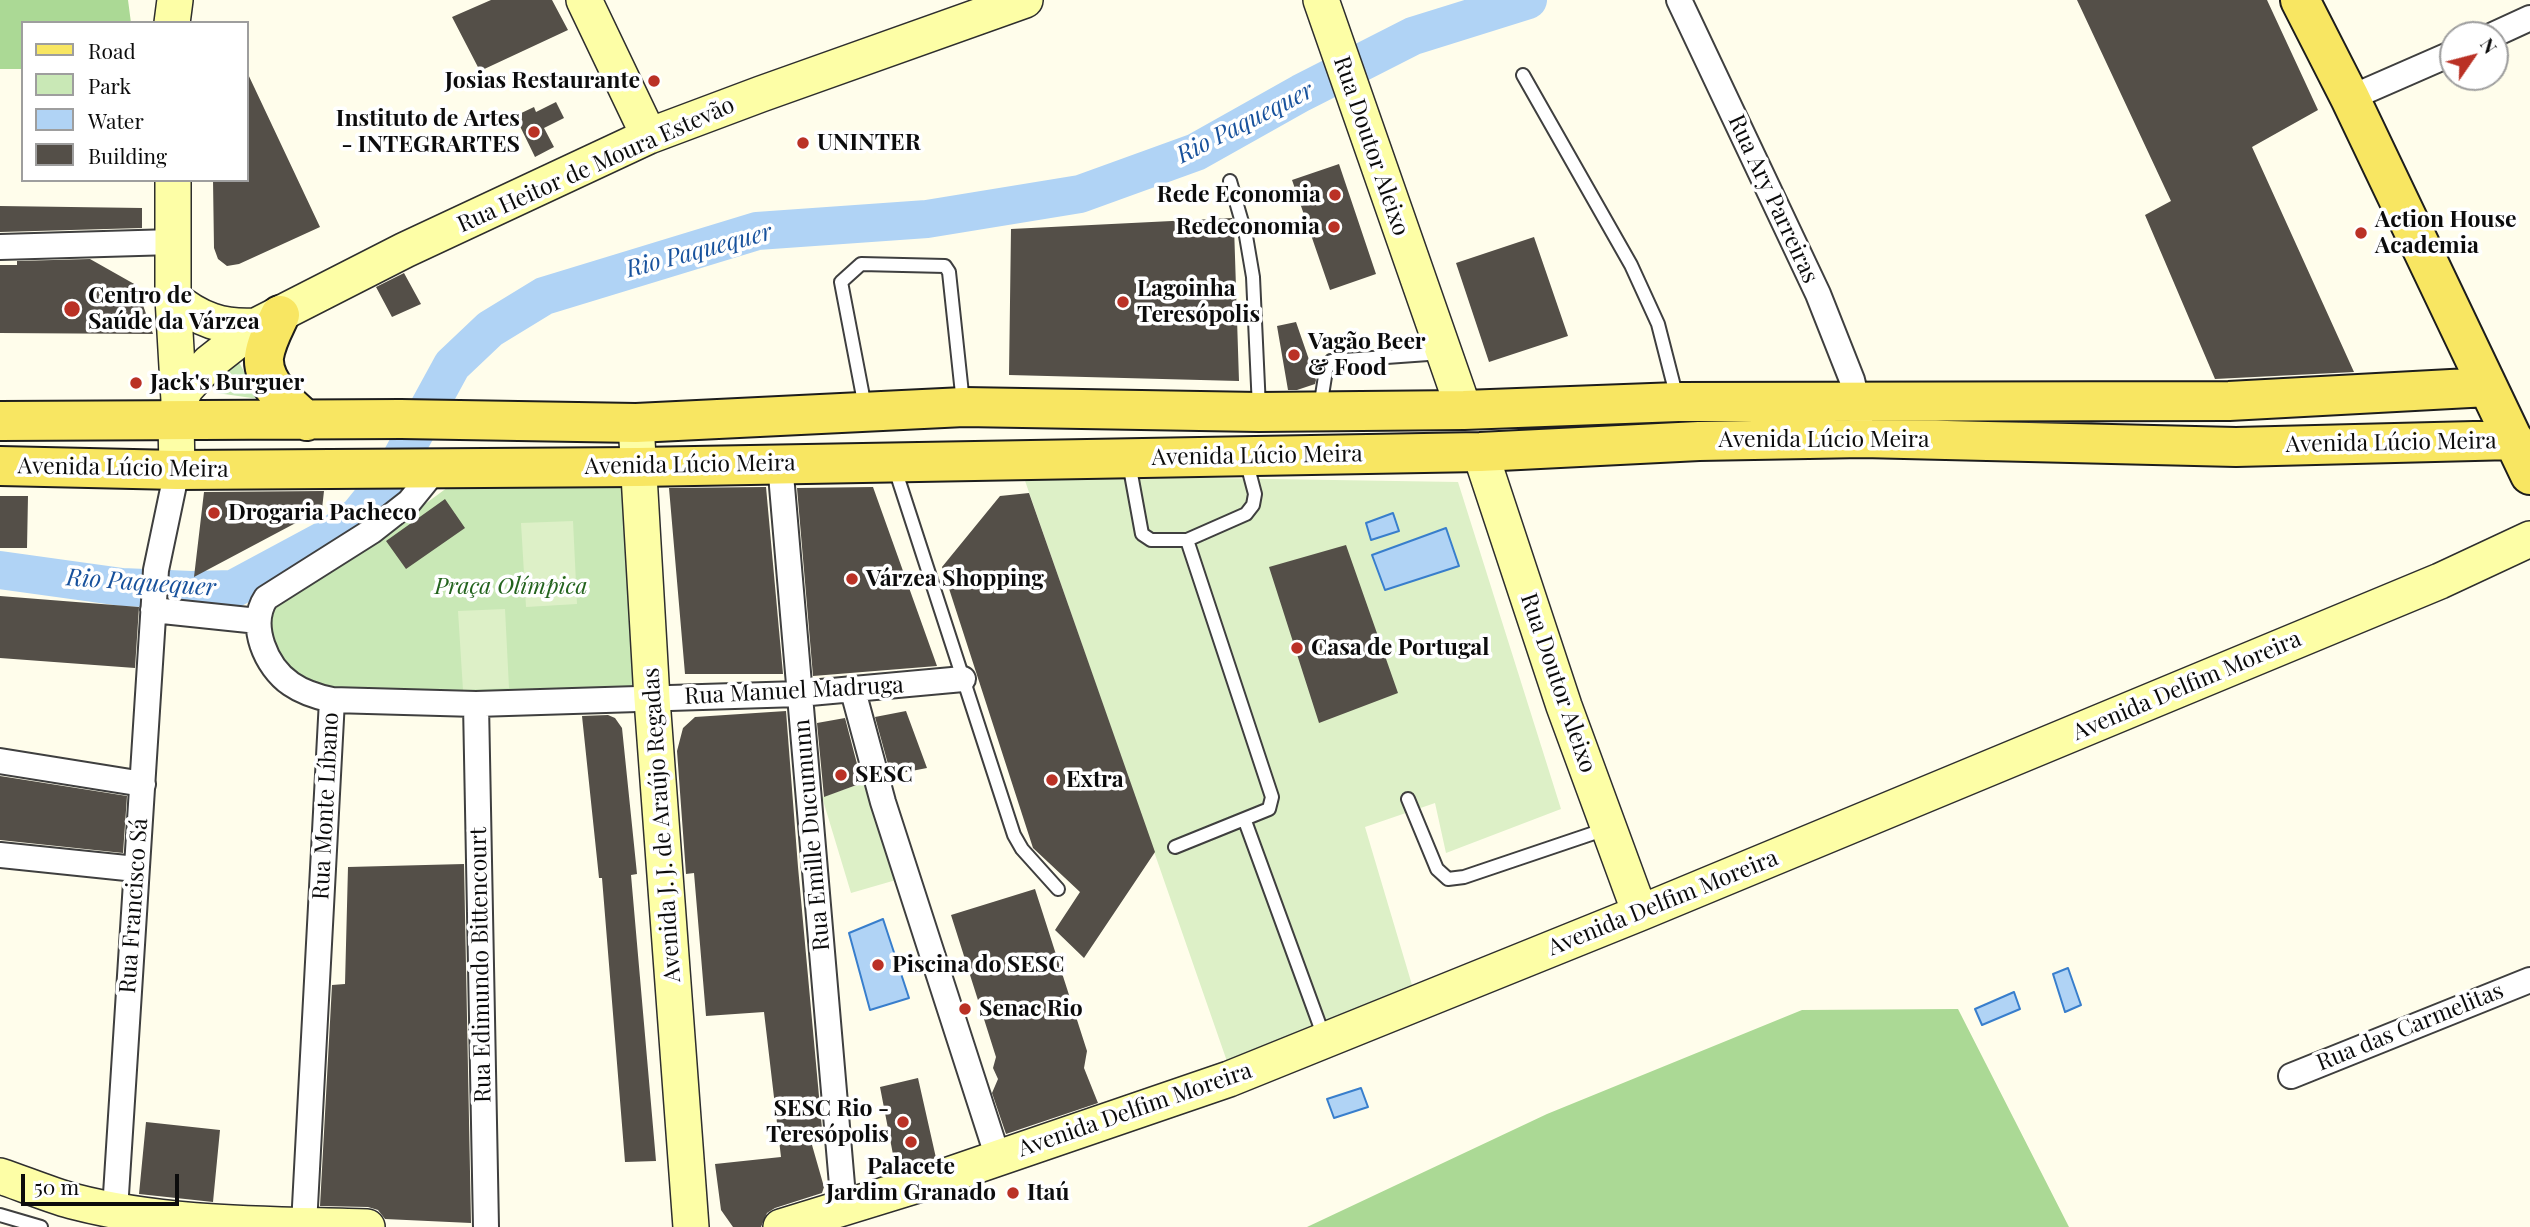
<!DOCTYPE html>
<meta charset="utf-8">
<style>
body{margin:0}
#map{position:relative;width:2530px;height:1227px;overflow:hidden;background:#fffdeb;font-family:"Playfair Display",serif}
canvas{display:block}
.legend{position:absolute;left:21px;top:21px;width:228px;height:161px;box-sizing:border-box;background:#fff;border:2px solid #9e9e9e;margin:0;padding:9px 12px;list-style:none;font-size:21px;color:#0c0c0c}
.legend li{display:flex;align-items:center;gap:14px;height:35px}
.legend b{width:35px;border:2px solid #9e9e9e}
.north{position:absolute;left:2439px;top:21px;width:70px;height:70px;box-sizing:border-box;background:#fff;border:2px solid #9e9e9e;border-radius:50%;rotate:55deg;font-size:19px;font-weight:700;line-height:28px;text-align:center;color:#0c0c0c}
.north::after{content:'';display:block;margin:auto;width:24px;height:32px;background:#ba3125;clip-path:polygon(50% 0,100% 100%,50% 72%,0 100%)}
.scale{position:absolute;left:21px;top:1174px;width:158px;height:32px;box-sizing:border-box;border:4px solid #0c0c0c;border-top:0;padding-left:9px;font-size:21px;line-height:24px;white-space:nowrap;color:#0c0c0c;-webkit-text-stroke:5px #fff;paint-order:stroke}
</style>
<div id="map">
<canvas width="2530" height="1227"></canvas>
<ul class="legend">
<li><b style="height:9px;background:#f8e662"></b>Road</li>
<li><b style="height:19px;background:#c9e8b6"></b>Park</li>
<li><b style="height:19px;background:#b0d3f5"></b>Water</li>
<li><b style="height:19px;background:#544f48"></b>Building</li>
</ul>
<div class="north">N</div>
<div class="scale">50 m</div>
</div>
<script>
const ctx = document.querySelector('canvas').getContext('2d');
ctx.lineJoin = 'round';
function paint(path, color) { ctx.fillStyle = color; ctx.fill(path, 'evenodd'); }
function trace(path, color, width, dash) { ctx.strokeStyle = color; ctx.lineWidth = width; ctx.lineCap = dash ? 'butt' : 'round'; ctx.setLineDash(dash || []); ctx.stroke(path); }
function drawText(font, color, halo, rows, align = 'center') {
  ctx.font = font + ' "Playfair Display",serif'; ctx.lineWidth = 7; ctx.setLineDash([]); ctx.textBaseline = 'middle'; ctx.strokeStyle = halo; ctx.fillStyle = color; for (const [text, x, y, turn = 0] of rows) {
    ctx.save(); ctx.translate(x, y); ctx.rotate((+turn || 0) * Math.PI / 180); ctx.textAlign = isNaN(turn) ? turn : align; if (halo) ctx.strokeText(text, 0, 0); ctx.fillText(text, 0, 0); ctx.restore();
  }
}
const green = new Path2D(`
 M235 355 259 399 217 393 211 380Z
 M633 474 643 686 480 697 308 690 267 647 274 594 395 526 455 482Z`);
const forest = new Path2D(`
 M0 0H128L131 23H23V69H0Z
 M1958 1009 2069 1227H1307L1547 1114 1802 1010Z`);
const pitch = new Path2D(`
 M1023 475 1458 482 1561 809 1446 853 1435 803 1365 827 1415 995 1230 1070Z
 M573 521 577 604 526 607 521 523Z
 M505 609 509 688 463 690 458 611Z
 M866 782 896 880 851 893 822 797Z`);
const water = new Path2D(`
 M1393 513 1399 531 1371 540 1366 523Z
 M1446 528 1459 566 1385 590 1372 555Z
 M883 919 909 998 870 1010 849 933Z
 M2068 968 2081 1005 2065 1012 2053 974Z
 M2014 992 2020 1009 1982 1025 1975 1009Z
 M1361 1088 1368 1107 1334 1118 1327 1099Z`);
const river = new Path2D(`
 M0 570 122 587 191 590 233 589 326 539 359 515 393 473 452 365 490 329 544 296 757 231 927 219 1080 194 1196 152 1301 93 1413 36 1528 0`);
const building = new Path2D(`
 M491 0H552L568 30 480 71 452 17Z
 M2077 0H2267L2318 110 2252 147 2354 372 2215 379 2145 215 2171 201Z
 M247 72 320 227 239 264 227 266 218 259 214 248 213 180H247Z
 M556 102 564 118 544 128 554 147 535 157 515 116 534 107 536 112Z
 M1339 164 1376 274 1330 290 1292 180Z
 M0 206 142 208V228L0 232Z
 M1232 218 1234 226 1239 381 1009 375 1011 229Z
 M1534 237 1568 336 1489 362 1456 263Z
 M90 259 136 285 153 334 0 333V265H17V261Z
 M404 273 421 304 392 317 376 287Z
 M1296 322 1316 380 1315 384 1297 390H1288L1277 326Z
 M766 487 783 674H685L669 488Z
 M873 487 937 666 813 676 797 488Z
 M324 491 322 509 194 577 204 492Z
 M1029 493 1155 852 1084 958 1055 930 1080 892 1033 848 942 567 1000 496Z
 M0 496H28L27 548H0Z
 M445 499 465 528 406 569 386 541Z
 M1346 545 1398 693 1319 723 1269 567Z
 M0 596 139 607 135 668 0 658Z
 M786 711 798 867 822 1129 808 1131 824 1187 822 1193 775 1208 767 1213 761 1227H733L721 1210 715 1164 781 1157 764 1012 706 1016 694 873 686 874 677 751 683 728 695 717Z
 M906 711 927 768 891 775 875 717Z
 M608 715 615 718 622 728 637 874 631 875 656 1161 625 1162 602 878H599L582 716Z
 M845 718 862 783 824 797 817 723Z
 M0 776 127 796 123 853 0 840Z
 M464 864 471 1223 385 1219 378 1210 368 1207 320 1206 332 985 345 984 348 867Z
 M1035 889 1087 1051 1084 1068 1098 1103 1006 1134 992 1093 998 1079 993 1068 996 1057 951 915Z
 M918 1078 936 1158 896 1170 880 1087Z
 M146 1122 220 1130 213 1202 139 1194Z`);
const lane = new Path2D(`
 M1523 75 1631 265 1658 324 1677 398
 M1230 181 1246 236 1253 277 1259 408
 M865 407 841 282 861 264 945 266 949 272 963 403
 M1320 408 1326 370 1331 361 1442 353
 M1129 463 1142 534 1151 540H1187
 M895 469 1014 835 1022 849 1058 889
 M1408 799 1437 869 1448 879 1464 877 1606 829
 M1245 821 1324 1037
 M1175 847 1269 809 1272 797 1187 540 1246 514 1253 505 1255 494 1246 460
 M0 1215 41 1227`);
const street = new Path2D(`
 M1679 0 1818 294 1852 380 1861 416
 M2493 35 2530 18
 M2350 98 2453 53
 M0 247 173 242
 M780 463 844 1208
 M153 610 258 621
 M853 691 883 802 998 1158
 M332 700 476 704 799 694 963 679
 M476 704 486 1227
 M0 761 143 784
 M0 855 136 869
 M2291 1076 2530 980
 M115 1210 156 570 177 470
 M304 1225 332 700C318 697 304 693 291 684 266 667 248 625 266 598L372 531 409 502 435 470`);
const secondary = new Path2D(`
 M584 0 649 136
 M1321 0 1464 410
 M172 23 175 0
 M173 180V298L179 401
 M173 298C199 320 223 328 256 326
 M636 423 652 699 691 1227
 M1480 452 1564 706 1640 913
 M177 470 176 422 179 401 186 388 209 363 256 326 405 250 649 136 761 94 1025 0
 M0 1176C24 1184 47 1194 72 1201 167 1226 269 1224 367 1227
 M781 1227 940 1178 1229 1079 1640 913 2440 581 2530 539`);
const primary = new Path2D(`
 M2300 0 2350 98 2530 475
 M280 315C274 328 266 342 264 357 262 383 289 406 307 421
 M0 421 401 419 636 423 964 407 1259 412 1464 410 1678 402 2229 401 2488 387
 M0 466 177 470 638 467 1480 452 1699 441 1863 438 2236 447 2514 440`);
const markers = [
 [654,81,7,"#ba3125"],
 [534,132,7,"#ba3125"],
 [803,143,7,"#ba3125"],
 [1335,195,7,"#ba3125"],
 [1334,227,7,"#ba3125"],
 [2361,233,7,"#ba3125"],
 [1123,302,7,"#ba3125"],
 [72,309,9,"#ba3125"],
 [1294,355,7,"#ba3125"],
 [136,383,7,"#ba3125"],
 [214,513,7,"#ba3125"],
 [852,579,7,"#ba3125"],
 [1297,648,7,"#ba3125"],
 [841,775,7,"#ba3125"],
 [1052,780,7,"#ba3125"],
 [878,965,7,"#ba3125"],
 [965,1009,7,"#ba3125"],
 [903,1122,7,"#ba3125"],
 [911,1142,7,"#ba3125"],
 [1013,1193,7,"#ba3125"]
];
const poiNames = [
 ["Josias Restaurante",640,81,"right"],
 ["Instituto de Artes",520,119,"right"],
 ["- INTEGRARTES",520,145,"right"],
 ["UNINTER",817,143],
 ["Rede Economia",1321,195,"right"],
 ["Action House",2375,220],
 ["Academia",2375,246],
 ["Redeconomia",1320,227,"right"],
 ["Lagoinha",1137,289],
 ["Teresópolis",1137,315],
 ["Centro de",88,296],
 ["Saúde da Várzea",88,322],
 ["Vagão Beer",1308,342],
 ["& Food",1308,368],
 ["Jack's Burguer",150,383],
 ["Drogaria Pacheco",228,513],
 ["Várzea Shopping",866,579],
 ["Casa de Portugal",1311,648],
 ["SESC",855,775],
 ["Extra",1066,780],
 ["Piscina do SESC",892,965],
 ["Senac Rio",979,1009],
 ["SESC Rio -",889,1109,"right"],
 ["Teresópolis",889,1135,"right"],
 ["Palacete",911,1167,"center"],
 ["Jardim Granado",911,1193,"center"],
 ["Itaú",1027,1193]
];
const streetNames = [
 ["Rua Doutor Aleixo",1371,146,71],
 ["Rua Heitor de Moura Estevão",596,165,-24],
 ["Rua Ary Parreiras",1773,199,65],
 ["Avenida Lúcio Meira",1824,440],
 ["Avenida Lúcio Meira",2391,443,-1],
 ["Avenida Lúcio Meira",1257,456,-1],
 ["Avenida Lúcio Meira",690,465,-1],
 ["Avenida Lúcio Meira",123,468,1],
 ["Rua Doutor Aleixo",1558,683,71],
 ["Avenida Delfim Moreira",2187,686,-23],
 ["Rua Manuel Madruga",794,691,-3],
 ["Rua Monte Líbano",326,806,-87],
 ["Avenida J. J. de Araújo Regadas",662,825,-94],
 ["Rua Emille Ducumunn",812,835,-95],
 ["Avenida Delfim Moreira",1663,903,-22],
 ["Rua Francisco Sá",134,906,-86],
 ["Rua Edimundo Bittencourt",481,965,-91],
 ["Rua das Carmelitas",2410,1027,-22],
 ["Avenida Delfim Moreira",1135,1110,-19]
];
const parkNames = [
 ["Praça Olímpica",511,587]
];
const waterNames = [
 ["Rio Paquequer",1245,123,-27],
 ["Rio Paquequer",699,251,-15],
 ["Rio Paquequer",141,583,4]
];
paint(green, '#c9e8b6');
paint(forest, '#abd995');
paint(pitch, '#ddf0c7');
paint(water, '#b0d3f5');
trace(water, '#387ecc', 2);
trace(river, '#b0d3f5', 38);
paint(building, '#544f48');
trace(lane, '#3f3f3f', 16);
trace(street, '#3f3f3f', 28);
trace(secondary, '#2e2e2e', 38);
trace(primary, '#1d1d1d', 42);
trace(lane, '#fff', 12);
trace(street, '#fff', 24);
trace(secondary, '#fdfea6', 35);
trace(primary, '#f8e662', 38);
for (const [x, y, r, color] of markers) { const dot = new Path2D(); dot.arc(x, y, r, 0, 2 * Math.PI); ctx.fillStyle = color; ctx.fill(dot); trace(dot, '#fff', 2.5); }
drawText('bold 23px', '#0c0c0c', '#fff', poiNames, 'left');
drawText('23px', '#0c0c0c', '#fff', streetNames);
drawText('italic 23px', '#23631d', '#fff', parkNames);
drawText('italic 24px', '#17519c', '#fff', waterNames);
</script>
